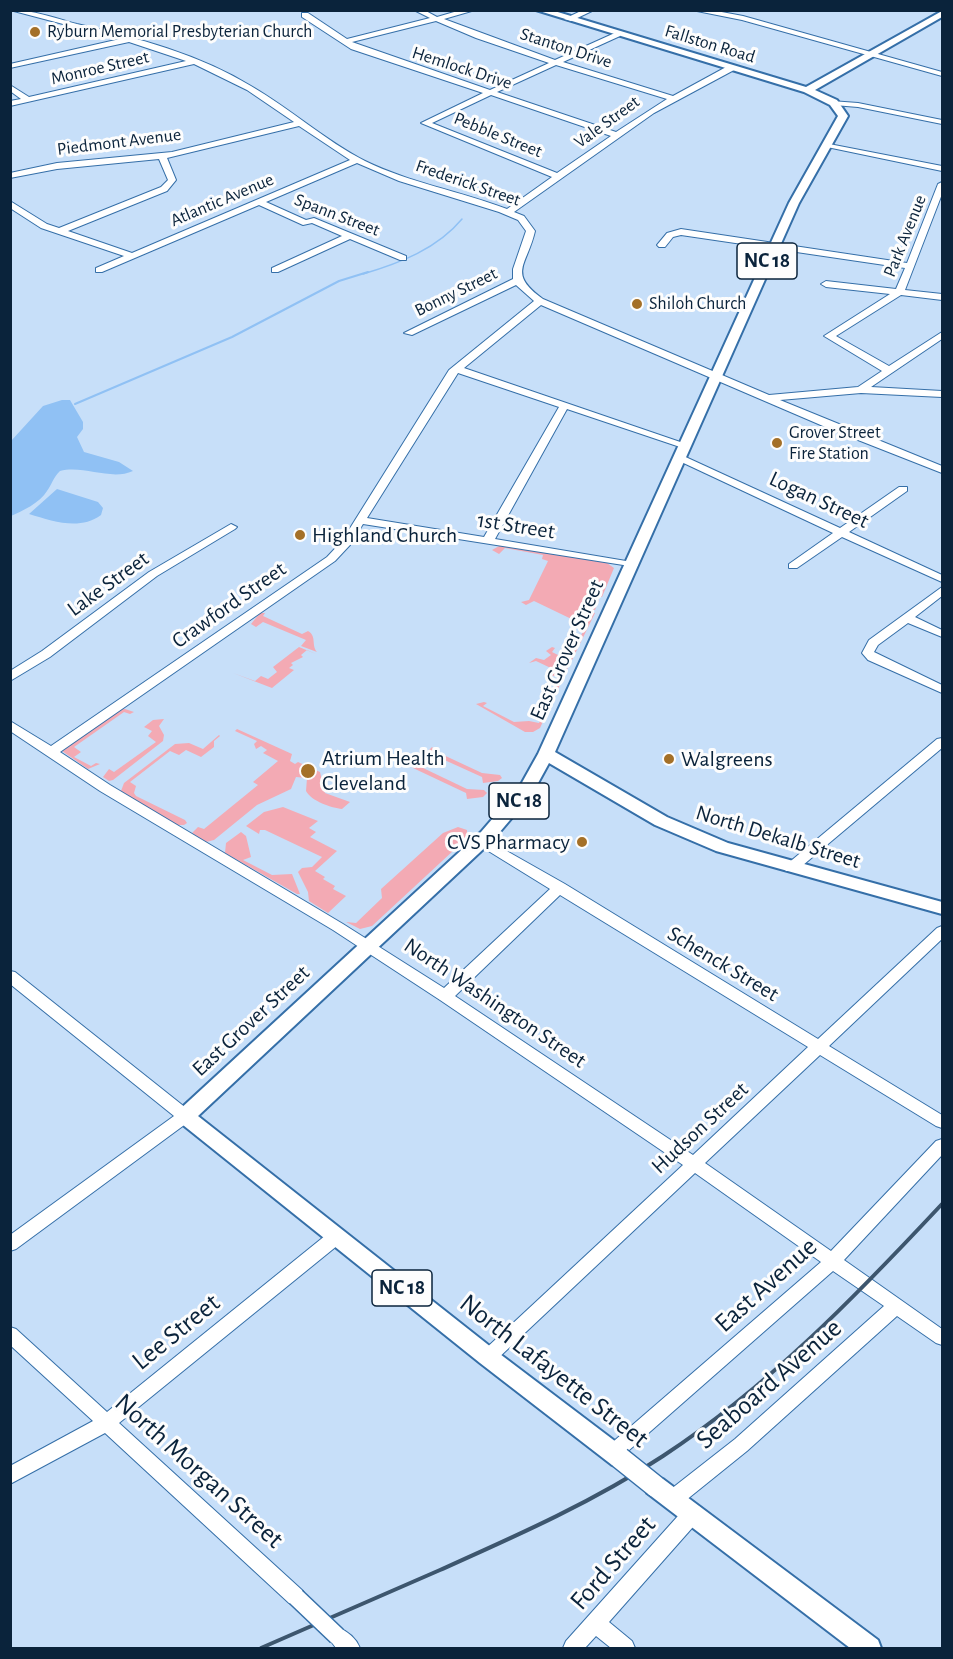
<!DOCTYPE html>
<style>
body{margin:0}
#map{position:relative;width:953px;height:1659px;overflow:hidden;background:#c7dff9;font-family:"Alegreya Sans",sans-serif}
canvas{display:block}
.frame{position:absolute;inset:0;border:12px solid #0a233b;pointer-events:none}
</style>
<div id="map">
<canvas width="953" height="1659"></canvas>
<div class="frame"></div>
</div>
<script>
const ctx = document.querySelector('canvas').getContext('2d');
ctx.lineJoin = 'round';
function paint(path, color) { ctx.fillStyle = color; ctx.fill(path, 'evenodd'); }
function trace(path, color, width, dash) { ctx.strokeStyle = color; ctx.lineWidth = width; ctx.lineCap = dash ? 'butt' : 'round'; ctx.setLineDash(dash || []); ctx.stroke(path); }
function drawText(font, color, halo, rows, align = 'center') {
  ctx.font = font + ' "Alegreya Sans",sans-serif'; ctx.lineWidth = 6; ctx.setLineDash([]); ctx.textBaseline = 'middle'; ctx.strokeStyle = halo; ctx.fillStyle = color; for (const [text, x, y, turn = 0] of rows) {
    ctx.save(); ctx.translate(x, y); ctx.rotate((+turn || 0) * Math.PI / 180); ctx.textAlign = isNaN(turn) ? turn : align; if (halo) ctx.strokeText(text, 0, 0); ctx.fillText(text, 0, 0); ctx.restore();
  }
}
const green = new Path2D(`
 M501 545 607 563 614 568 602 597 590 595 589 597 599 600 595 610 583 608 582 610 595 613 572 660 566 663 569 665 540 728 533 732H525L476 704 484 702 487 703 483 706 514 722 529 721 539 723 560 677 549 675 555 670 536 661 529 663 536 658 544 660 551 655 546 651 552 647 555 648 552 652 562 657 576 645 586 626 534 601 526 605 521 602 529 600 548 561 542 559 543 555 505 548 499 554 492 550Z
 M260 613H265L263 616 302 634 308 631C317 636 311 645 317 652L301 646 306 640 263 622 256 627 251 624Z
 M299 647 316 654 307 650 301 655 303 657 291 663 293 665 289 668 294 670 272 688 233 673 255 681 261 676 268 679 277 672 273 667Z
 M122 708 134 712 130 714 124 712 74 747 81 752 74 757 91 766 96 763 100 764 88 769 62 751Z
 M164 719 159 726 164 735 163 741 113 780 109 781 103 777 109 769 114 772 156 742 148 736 152 731 144 727 153 720Z
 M237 729 292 754 290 761 295 764 298 762 320 772 325 793 350 802 342 809C332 808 311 801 306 791L307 778 296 777 291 789 257 805 214 840 206 842 192 833 198 827 204 829 258 785 253 782 278 761 263 753 267 750 261 746 256 749 254 744 257 741 235 731Z
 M219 735 220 736 214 741V747L201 757 186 750 179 755 170 751 130 782 136 786 134 793 136 796 185 820 187 823 184 825H177L121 791 124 783 175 744 189 743 203 749Z
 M432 747 437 752 482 773 500 775 502 778 498 781 483 783 482 777 429 753 427 752Z
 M417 762 421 767 467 789 484 790 487 793 483 797 467 799 466 793 413 768 412 767Z
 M283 807 318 821 309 828 316 832 310 837 337 851 315 871 325 877 323 879 335 886 333 889 346 896 328 913 309 901 308 892 298 872 302 868 312 867 322 857 265 830H260L259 834 246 826 264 812Z
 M458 827 467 830V838L372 926 360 929 346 922 356 923 382 898 381 889 443 833Z
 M241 832 246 836 251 857 243 860 272 875 292 874 300 894H297L225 853 226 843Z`);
const water = new Path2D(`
 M62 400H70L83 422V429L77 437 84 452 119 462 133 471C111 481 84 465 60 471 53 478 52 484 47 491 40 503 22 511 11 516V441L43 406Z
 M57 489 98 502 103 508 101 515C79 531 53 521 29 514Z`);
const streamFar1 = new Path2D(`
 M363 274C400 263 437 249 462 219`);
const stream = new Path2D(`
 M75 404 232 337 339 281 368 272`);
const minor = new Path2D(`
 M10 10C33 10 55 18 77 24 138 38 198 54 251 86 291 109 324 140 365 161 410 183 460 191 507 209L552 177 421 123 483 93 351 49 302 17V13H308L347 39 430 18 414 10H424L437 17 461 10H475L444 19 555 60 617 32 621 34 620 36 563 62 673 96 728 66H734V70L654 113 514 212 524 216 535 231C527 266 507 273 543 299L769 395 858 387 882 371 824 336 890 294 826 287 821 284 826 281 896 289 905 268 681 235 673 237 665 247H659L657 245 667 233 681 229 907 263 938 184 942 182V194L905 290 942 294V300L901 295 836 336 889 366 942 332V339L871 387 942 391V397L861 393 780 400 942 466V473L830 429 541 305 464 368 689 445 684 448 680 447 567 409 495 539 632 562 638 565 636 567 363 524 350 545 335 561 60 752 110 785 343 924 444 988 550 889 477 844 475 841 477 838 482 837 565 884 818 1039 937 928 942 926V939L829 1046 942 1115V1128L936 1126 820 1055 705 1163 831 1251 936 1141 942 1139V1155L844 1260 942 1329V1345L936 1343 897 1316 747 1451 680 1505 673 1507 666 1505 664 1499 666 1493 735 1439 884 1306 833 1271 619 1459 613 1461 607 1459 604 1453 607 1447 821 1262 695 1173 494 1362 488 1364 482 1362 479 1357 482 1352 683 1165 440 1000 333 930 100 791 10 731V721L51 746 327 557 342 541 449 370 534 301 516 285 412 335 404 333 513 279V269L526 231 518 220 499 212 399 181 357 163 266 202 306 220 314 218 406 256V260H400L350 239 278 272H272V268L342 236 312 223 303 225 259 205 102 272H96V268L124 256 41 228 10 208V201L47 224 59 228 161 187 168 180 159 159 57 169 10 178V173L57 163 172 152 294 122 247 90 194 64 10 106V101L21 99 10 91V85L29 97 186 61 129 42 10 68V64L120 39ZM436 21 476 38 549 63 490 90 352 42ZM556 65 667 99 616 132 497 92ZM491 95 611 136 557 173 432 123ZM299 126 350 160 132 253 68 231 167 191 176 180 167 158ZM458 373 559 407 484 537 367 518ZM560 895 808 1047 693 1155 455 996Z
 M583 10H594L571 21 564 19Z
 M692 10H711L743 16 942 72V76L742 20Z
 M831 101 858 103 942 120V124L858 107 834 105H831Z
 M824 143 942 166V171L827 147H824Z
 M679 454 840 528 899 487H907V491L849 532 942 575V582L842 537 797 568H789V564L833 533 675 459 674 457Z
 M231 524 237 527 235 529 157 576 50 657 10 681V671L42 651 149 572Z
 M942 587V596L915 617 942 630V637L908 623 878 645 874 652 942 685V693L868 660 862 653 869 640Z
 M942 738V748L796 871H786L784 868 786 865 937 739Z
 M10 971 15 972 191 1112 193 1116 191 1120 16 1249 10 1251V1235L174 1116 10 984Z
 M337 1229 343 1231 345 1236 343 1241 119 1423 303 1591 306 1597 303 1603 296 1606 289 1603 105 1433 10 1484V1466L93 1421 10 1345V1327L16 1329 107 1412 331 1231Z
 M693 1505 700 1507 702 1513 700 1519 609 1622 632 1641 635 1648H611L596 1636 585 1648H563L566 1641 686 1507Z
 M337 1627C347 1631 356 1638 360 1648H336L327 1636 330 1629Z`);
const major = new Path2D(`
 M536 10H551L806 87 942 11V17L815 90 837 100 848 116 799 203 555 752 667 817 728 843 942 902V914L716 851 655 825 549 763 532 794 493 840 198 1116 496 1351 628 1451 631 1458 628 1465 620 1468 612 1465 480 1363 178 1121 175 1116 178 1111 481 832 519 788 538 754 789 203 838 116 830 105 804 92Z
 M655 1476 663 1479 878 1640 881 1648H850L647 1493 644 1486 647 1479Z`);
const rail = new Path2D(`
 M261 1648C321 1622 380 1596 440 1570 516 1536 593 1502 663 1456 768 1387 856 1296 942 1204`);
const minorBridge = new Path2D(`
 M296 1597 337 1636`);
const majorBridge = new Path2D(`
 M620 1458 655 1486`);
const markers = [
 [35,32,6,"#a47028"],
 [637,304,6,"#a47028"],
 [777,443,6,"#a47028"],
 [300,535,6,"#a47028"],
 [669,759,6,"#a47028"],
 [308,771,8,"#a47028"],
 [582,842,6,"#a47028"]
];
const farPoinames = [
 ["Ryburn Memorial Presbyterian Church",47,32],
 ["Shiloh Church",649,304],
 ["Grover Street",789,433],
 ["Fire Station",789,454]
];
const farStreetnames = [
 ["Fallston Road",710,44,17],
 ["Stanton Drive",566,48,18],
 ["Monroe Street",100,68,-13],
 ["Hemlock Drive",462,68,18],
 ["Vale Street",607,122,-36],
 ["Pebble Street",498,135,22],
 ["Piedmont Avenue",119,142,-7],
 ["Frederick Street",468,183,19],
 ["Atlantic Avenue",222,200,-23],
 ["Spann Street",337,215,21],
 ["Park Avenue",905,236,-68],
 ["Bonny Street",456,292,-26]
];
const shields = [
 [767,261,60],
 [519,801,60],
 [402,1288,60]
];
const shieldNames = [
 ["NC 18",767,261],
 ["NC 18",519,801],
 ["NC 18",402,1288]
];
const streetNames = [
 ["Logan Street",819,500,25],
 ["1st Street",516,526,9],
 ["Lake Street",108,584,-36],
 ["Crawford Street",229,605,-35],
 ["East Grover Street",567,650,-66],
 ["North Dekalb Street",778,837,17],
 ["Schenck Street",723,964,31],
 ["North Washington Street",495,1003,34],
 ["East Grover Street",251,1021,-43],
 ["Hudson Street",700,1128,-43]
];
const poiNames = [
 ["Highland Church",312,535],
 ["Atrium Health",322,758],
 ["Cleveland",322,783],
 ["Walgreens",681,759],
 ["CVS Pharmacy",570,842,"right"]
];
const nearStreetnames = [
 ["East Avenue",766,1285,-42],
 ["Lee Street",176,1332,-39],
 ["North Lafayette Street",554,1371,38],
 ["Seaboard Avenue",769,1384,-41],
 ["North Morgan Street",199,1471,42],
 ["Ford Street",613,1563,-49]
];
paint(green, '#f3aab4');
paint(water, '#90c1f4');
trace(streamFar1, '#90c1f4', 1.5);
trace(stream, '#90c1f4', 2);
trace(minor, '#356fa8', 2);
trace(major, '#356fa8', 4);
paint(minor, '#fff');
paint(major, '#fff');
trace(rail, '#3d566e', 4);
trace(minorBridge, '#356fa8', 20, []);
trace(majorBridge, '#356fa8', 24, []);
trace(minorBridge, '#fff', 17);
trace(majorBridge, '#fff', 21);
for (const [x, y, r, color] of markers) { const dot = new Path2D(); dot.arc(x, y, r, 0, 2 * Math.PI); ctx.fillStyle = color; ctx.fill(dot); trace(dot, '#fdfdfd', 2); }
drawText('18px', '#0a233b', '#fdfdfd', farPoinames, 'left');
drawText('18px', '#0a233b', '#fdfdfd', farStreetnames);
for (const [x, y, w] of shields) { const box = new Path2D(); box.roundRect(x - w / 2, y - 18, w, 36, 4.5); ctx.fillStyle = '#fdfdfd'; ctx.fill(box); trace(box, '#0a233b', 1.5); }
drawText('bold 21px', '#0a233b', null, shieldNames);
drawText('22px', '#0a233b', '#fdfdfd', streetNames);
drawText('22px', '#0a233b', '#fdfdfd', poiNames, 'left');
drawText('27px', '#0a233b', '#fdfdfd', nearStreetnames);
</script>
